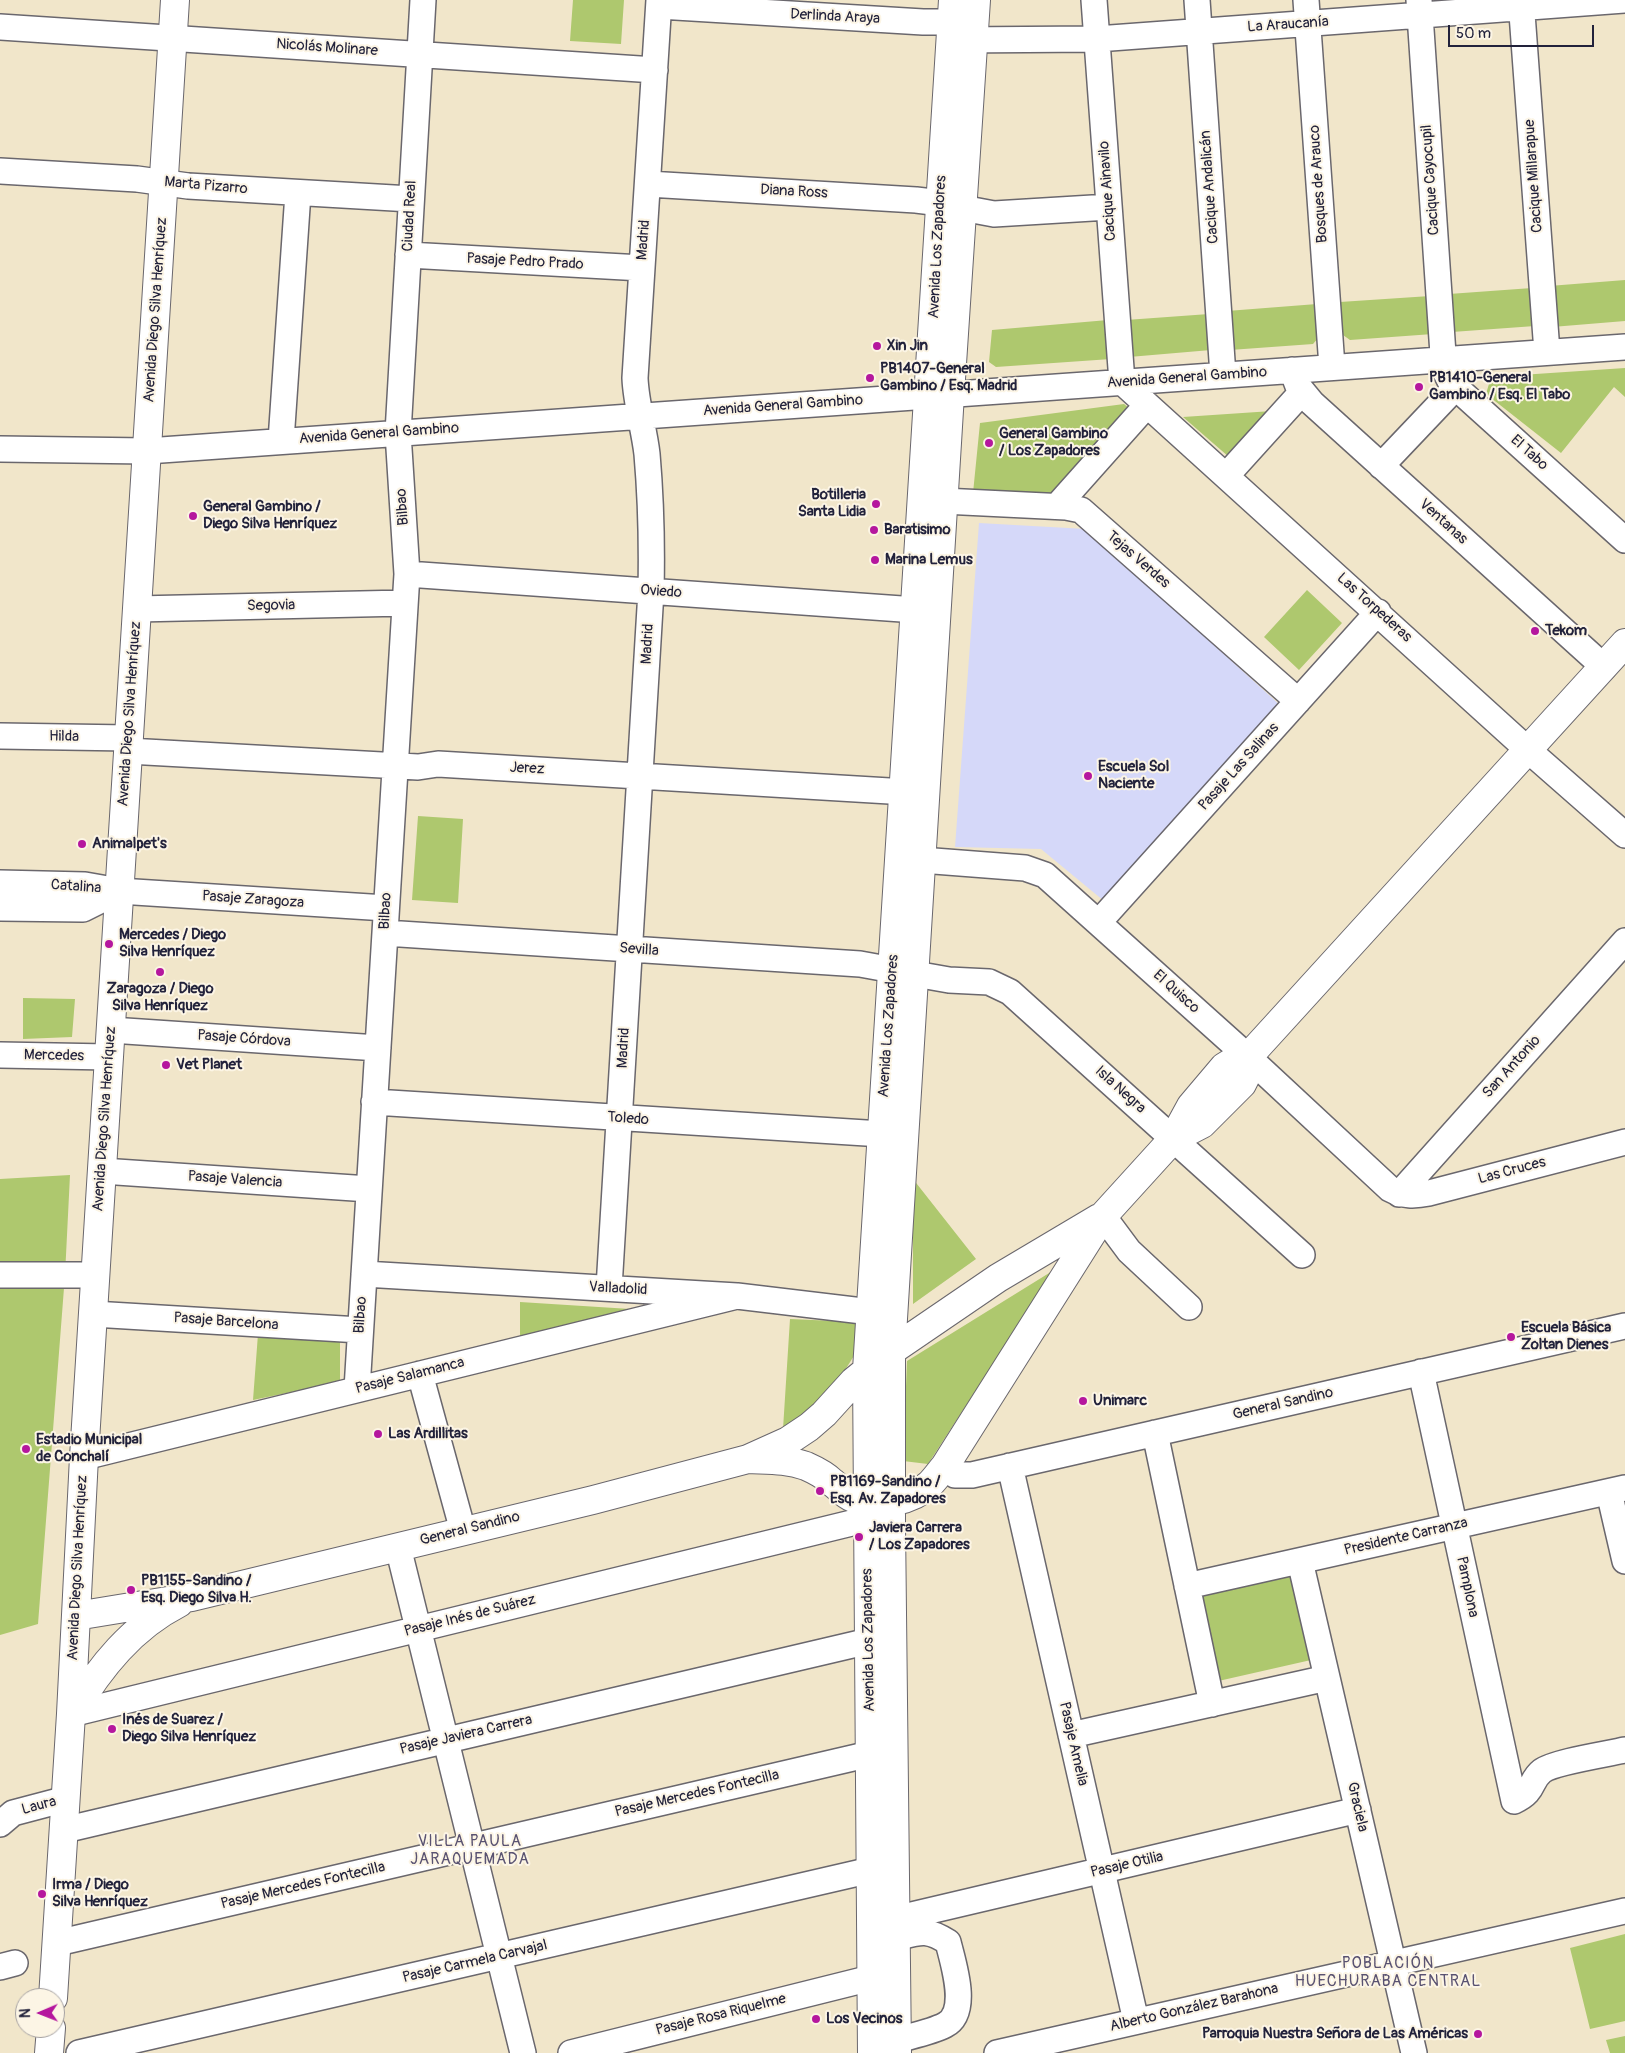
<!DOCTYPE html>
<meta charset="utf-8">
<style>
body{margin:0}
#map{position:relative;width:1625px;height:2053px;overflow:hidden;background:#f1e6ca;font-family:Pangolin,sans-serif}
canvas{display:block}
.north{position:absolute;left:15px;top:1988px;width:50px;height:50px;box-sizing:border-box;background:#fcf5e5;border:1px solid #a5a1a1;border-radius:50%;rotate:269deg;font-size:14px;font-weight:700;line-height:20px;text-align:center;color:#22223b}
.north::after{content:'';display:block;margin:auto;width:18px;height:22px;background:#b5179e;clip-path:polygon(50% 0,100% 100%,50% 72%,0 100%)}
.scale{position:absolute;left:1448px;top:25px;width:146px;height:22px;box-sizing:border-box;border:2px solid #22223b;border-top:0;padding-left:6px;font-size:15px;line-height:18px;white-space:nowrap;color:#22223b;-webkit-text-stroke:4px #fcf5e5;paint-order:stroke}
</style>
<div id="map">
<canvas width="1625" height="2053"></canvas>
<div class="north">N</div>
<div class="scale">50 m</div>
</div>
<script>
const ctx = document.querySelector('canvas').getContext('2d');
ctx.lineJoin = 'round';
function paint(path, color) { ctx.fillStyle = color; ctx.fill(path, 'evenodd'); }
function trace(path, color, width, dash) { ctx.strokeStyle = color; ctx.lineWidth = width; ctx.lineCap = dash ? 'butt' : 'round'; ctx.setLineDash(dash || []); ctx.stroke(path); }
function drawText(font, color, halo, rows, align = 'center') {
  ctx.font = font + ' Pangolin,sans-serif'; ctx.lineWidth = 4; ctx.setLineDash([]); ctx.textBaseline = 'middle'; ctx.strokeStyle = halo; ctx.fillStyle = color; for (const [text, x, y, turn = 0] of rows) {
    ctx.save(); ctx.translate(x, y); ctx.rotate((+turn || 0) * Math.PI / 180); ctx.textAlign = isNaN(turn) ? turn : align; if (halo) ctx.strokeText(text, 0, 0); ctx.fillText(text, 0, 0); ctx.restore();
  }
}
const built = new Path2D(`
 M979 523 1086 529 1280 705 1104 901 1041 849 955 847Z`);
const green = new Path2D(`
 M573 0H624L621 44 570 41Z
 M1625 280V321L1552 327 1549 286Z
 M1532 288 1535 326 1452 332 1449 294Z
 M1430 296 1433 334 1350 340 1343 335 1340 302Z
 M1317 304 1319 337 1313 344 1230 350 1227 311Z
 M1209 314 1211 350 1129 357 1126 320Z
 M1108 320 1111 359 996 367 989 362 992 330Z
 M1625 368V397L1614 387 1561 453 1486 394 1491 377Z
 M1124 404 1142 419 1076 494 973 493 980 423Z
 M1272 411 1229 457 1183 417Z
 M1307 590 1342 623 1299 670 1264 637Z
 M418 816 463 819 458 903 412 900Z
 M23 998 75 999 72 1037 23 1039Z
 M70 1175 65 1275 38 1624 0 1635V1179Z
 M913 1179 976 1259 913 1304Z
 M1054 1270 928 1464 903 1461 907 1361Z
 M520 1302 646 1310 520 1339Z
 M790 1319 857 1322V1351L816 1416 783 1429Z
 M258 1334 340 1340V1382L253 1400Z
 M1290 1569 1311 1660 1214 1682 1193 1592Z
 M1625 1934V2021L1590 2029 1570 1948Z
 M1625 2036V2053H1610L1606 2040Z`);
const minor = new Path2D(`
 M1094 0 1122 382 1528 750 1625 835
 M1197 0 1223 375
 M1306 0 1332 367
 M1419 0 1444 369 1451 383 1625 540
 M1521 0 1547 352
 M659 6 923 22H952
 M0 27 655 70
 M954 40 1097 39 1625 0
 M0 171 137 179 188 186 411 199
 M648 184 916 200 941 203
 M962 208 994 214 1109 207
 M408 255 642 268
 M1292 370 1298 386 1312 403 1604 667
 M281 441 298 193
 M0 449 147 451 1625 347
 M1381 466 1456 387
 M1226 476 1302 392
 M943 501 1066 507 1081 510 1298 701
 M1057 506 1147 405
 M407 574 916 610
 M137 609 405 603
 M0 736 129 738
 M128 751 418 767 438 764 923 793
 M921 860 1025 868 1045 875 1248 1057 1390 1189C1403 1196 1414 1196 1429 1193L1625 1142
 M0 883 85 885 119 891 386 908
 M0 908 83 909 119 891
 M1099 922 1378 612
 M385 933 860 964 893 970
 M915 974 949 980 989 982 1010 992 1302 1255
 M111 1030 378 1048
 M0 1055 109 1057
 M374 1102 882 1134
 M102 1171 369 1189
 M1399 1194 1625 941
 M1103 1216 1129 1251 1189 1307
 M364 1274 737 1296 871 1312
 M0 1275H95
 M609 1288 651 591C652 546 651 500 647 454 644 428 636 404 635 378L659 0
 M93 1314 360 1330
 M1421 1372 1514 1801C1536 1791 1529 1781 1542 1771 1554 1762 1608 1754 1625 1750
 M420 1374 463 1531
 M357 1389 407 574 398 433 423 0
 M1155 1433 1212 1704
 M84 1457 737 1296
 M945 1466 955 1475H972L1625 1326
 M1010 1466 1136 2021
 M1609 1492 1625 1561
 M398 1547 523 2053
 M1300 1561 1414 2053
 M1187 1586 1625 1488
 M71 1714 868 1519
 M1071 1735 1327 1678
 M0 1824 13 1813 66 1799
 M64 1830 869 1641
 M895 1919 1358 1810
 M896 1938C920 1932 926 1928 948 1942 953 1963 970 2012 945 2025 932 2032 911 2036 897 2040
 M57 1943 870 1754
 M0 1967 15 1963
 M79 2053 871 1870
 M571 2053 871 1978
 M997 2053 1625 1911`);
const major = new Path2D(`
 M1173 1139 1202 1124 1242 1084 1248 1072V1057
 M748 1459C767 1460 787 1459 806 1466 815 1470 825 1475 832 1482 839 1488 845 1495 853 1498 877 1509 912 1501 930 1484 935 1479 940 1472 945 1466L1103 1216 1173 1139 1191 1106 1224 1067 1237 1059 1248 1057 1625 643
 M76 1616 192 1597 593 1500 748 1459 788 1441 809 1427 824 1414 854 1381 891 1351 998 1278 1099 1218
 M73 1712C100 1667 132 1627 179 1603
 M53 1998 71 1714 84 1457 175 0
 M49 2053 51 2028
 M872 2053 867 1370 953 0
 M897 2053 891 1525V1351L950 394 976 0`);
const markers = [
 [877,346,5,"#b5179e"],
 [870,378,5,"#b5179e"],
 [1419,387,5,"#b5179e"],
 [989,443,5,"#b5179e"],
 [876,504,5,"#b5179e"],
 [193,516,5,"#b5179e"],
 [874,530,5,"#b5179e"],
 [875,560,5,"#b5179e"],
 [1535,631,5,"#b5179e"],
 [1088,776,5,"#b5179e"],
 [82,844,5,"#b5179e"],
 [109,944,5,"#b5179e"],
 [160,972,5,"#b5179e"],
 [166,1065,5,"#b5179e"],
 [1511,1337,5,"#b5179e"],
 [1083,1401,5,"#b5179e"],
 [378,1434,5,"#b5179e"],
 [26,1449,5,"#b5179e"],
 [820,1491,5,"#b5179e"],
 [859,1537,5,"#b5179e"],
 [131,1590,5,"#b5179e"],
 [112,1729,5,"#b5179e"],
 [42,1894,5,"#b5179e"],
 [816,2019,5,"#b5179e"],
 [1478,2034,5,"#b5179e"]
];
const streetNames = [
 ["Derlinda Araya",835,17,3],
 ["La Araucanía",1288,25,-4],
 ["Nicolás Molinare",327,48,4],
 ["Cacique Millarapue",1534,176,-94],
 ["Cacique Cayocupil",1431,180,-94],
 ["Bosques de Arauco",1319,184,-94],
 ["Marta Pizarro",206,186,5],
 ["Cacique Andalicán",1210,187,-94],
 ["Cacique Ainavilo",1108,191,-94],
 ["Diana Ross",794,192,3],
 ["Ciudad Real",410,216,-87],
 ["Madrid",644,240,-86],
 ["Avenida Los Zapadores",938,247,-87],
 ["Pasaje Pedro Prado",525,262,3],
 ["Avenida Diego Silva Henríquez",156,310,-86],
 ["Avenida General Gambino",1187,378,-4],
 ["Avenida General Gambino",783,406,-4],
 ["Avenida General Gambino",379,434,-4],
 ["El Tabo",1529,453,42],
 ["Bilbao",403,507,-94],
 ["Ventanas",1443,522,42],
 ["Tejas Verdes",1138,560,41],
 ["Oviedo",661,592,4],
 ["Segovia",271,606,-1],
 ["Las Torpederas",1374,608,42],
 ["Madrid",648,644,-87],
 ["Avenida Diego Silva Henríquez",130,714,-86],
 ["Hilda",64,737,1],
 ["Pasaje Las Salinas",1239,767,-48],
 ["Jerez",527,769,3],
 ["Catalina",76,887,4],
 ["Pasaje Zaragoza",253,900,4],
 ["Bilbao",386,911,-87],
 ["Sevilla",639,950,4],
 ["El Quisco",1176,992,42],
 ["Avenida Los Zapadores",889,1026,-86],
 ["Pasaje Córdova",244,1039,4],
 ["Madrid",624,1048,-87],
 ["Mercedes",54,1056,1],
 ["San Antonio",1512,1067,-48],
 ["Isla Negra",1120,1090,42],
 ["Avenida Diego Silva Henríquez",105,1119,-86],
 ["Toledo",628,1119,4],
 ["Las Cruces",1512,1171,-15],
 ["Pasaje Valencia",235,1180,4],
 ["Valladolid",618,1289,3],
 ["Bilbao",361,1315,-86],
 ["Pasaje Barcelona",226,1322,4],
 ["Pasaje Salamanca",410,1376,-14],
 ["General Sandino",1283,1404,-13],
 ["General Sandino",470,1529,-14],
 ["Presidente Carranza",1406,1537,-13],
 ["Avenida Diego Silva Henríquez",78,1568,-87],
 ["Pamplona",1467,1587,78],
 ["Pasaje Inés de Suárez",470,1616,-14],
 ["Avenida Los Zapadores",869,1640,-91],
 ["Pasaje Javiera Carrera",466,1735,-13],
 ["Pasaje Amelia",1073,1744,77],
 ["Pasaje Mercedes Fontecilla",697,1794,-13],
 ["Laura",39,1806,-15],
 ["Graciela",1357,1807,77],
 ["Pasaje Otilia",1127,1865,-13],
 ["Pasaje Mercedes Fontecilla",303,1886,-13],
 ["Pasaje Carmela Carvajal",475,1962,-13],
 ["Alberto González Barahona",1194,2008,-13],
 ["Pasaje Rosa Riquelme",721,2015,-14]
];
const poiNames = [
 ["Xin Jin",887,346],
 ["PB1407-General",880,369],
 ["Gambino / Esq. Madrid",880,386],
 ["PB1410-General",1429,378],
 ["Gambino / Esq. El Tabo",1429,395],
 ["General Gambino",999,434],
 ["/ Los Zapadores",999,451],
 ["Botilleria",866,495,"right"],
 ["Santa Lidia",866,512,"right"],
 ["General Gambino /",203,507],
 ["Diego Silva Henríquez",203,524],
 ["Baratisimo",884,530],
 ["Marina Lemus",885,560],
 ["Tekom",1545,631],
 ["Escuela Sol",1098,767],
 ["Naciente",1098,784],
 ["Animalpet's",92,844],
 ["Mercedes / Diego",119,935],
 ["Silva Henríquez",119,952],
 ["Zaragoza / Diego",160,989,"center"],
 ["Silva Henríquez",160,1006,"center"],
 ["Vet Planet",176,1065],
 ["Escuela Básica",1521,1328],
 ["Zoltan Dienes",1521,1345],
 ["Unimarc",1093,1401],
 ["Las Ardillitas",388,1434],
 ["Estadio Municipal",36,1440],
 ["de Conchalí",36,1457],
 ["PB1169-Sandino /",830,1482],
 ["Esq. Av. Zapadores",830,1499],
 ["Javiera Carrera",869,1528],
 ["/ Los Zapadores",869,1545],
 ["PB1155-Sandino /",141,1581],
 ["Esq. Diego Silva H.",141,1598],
 ["Inés de Suarez /",122,1720],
 ["Diego Silva Henríquez",122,1737],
 ["Irma / Diego",52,1885],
 ["Silva Henríquez",52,1902],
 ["Los Vecinos",826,2019],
 ["Parroquia Nuestra Señora de Las Américas",1468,2034,"right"]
];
const neighbourhoodNames = [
 ["VILLA PAULA",470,1842],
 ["JARAQUEMADA",470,1860],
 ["POBLACIÓN",1388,1964],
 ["HUECHURABA CENTRAL",1388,1982]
];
paint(built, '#d5d8f9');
paint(green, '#aec86e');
trace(minor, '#6a676d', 28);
trace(major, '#6a676d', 30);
trace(minor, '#fff', 25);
trace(major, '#fff', 28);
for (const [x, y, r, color] of markers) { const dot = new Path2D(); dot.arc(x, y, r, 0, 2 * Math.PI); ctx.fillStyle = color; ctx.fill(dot); trace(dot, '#fcf5e5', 2); }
drawText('15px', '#22223b', '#fcf5e5', streetNames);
drawText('bold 15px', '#22223b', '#fcf5e5', poiNames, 'left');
ctx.letterSpacing = '1px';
drawText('16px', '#595271', '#fcf5e5', neighbourhoodNames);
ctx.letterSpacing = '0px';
</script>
